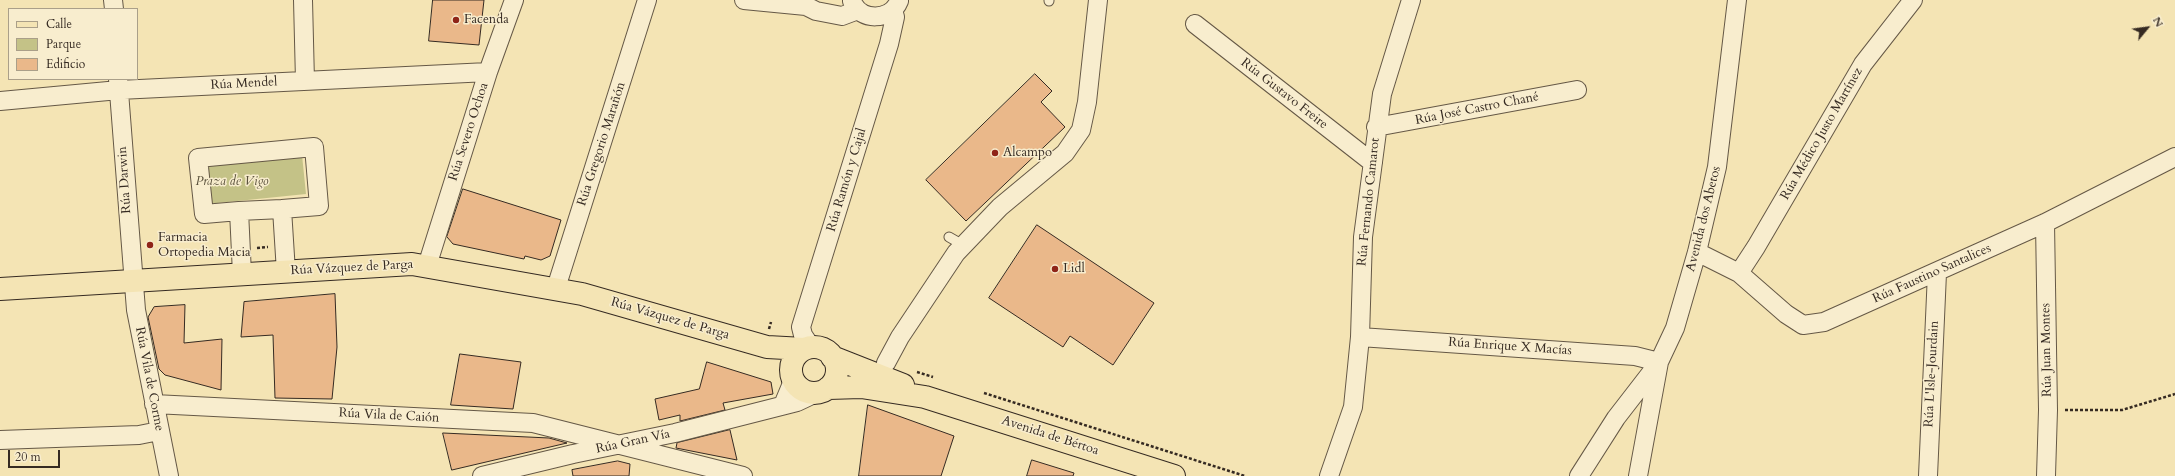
<!DOCTYPE html>
<meta charset="utf-8">
<style>
body{margin:0}
#map{position:relative;width:2175px;height:476px;overflow:hidden;background:#f4e4b4;font-family:Cardo,serif}
canvas{display:block}
.legend{position:absolute;left:8px;top:8px;width:130px;height:72px;box-sizing:border-box;background:#f8edce;border:1px solid #aa9f89;margin:0;padding:5px 7px;list-style:none;font-size:12px;color:#352a22}
.legend li{display:flex;align-items:center;gap:8px;height:20px}
.legend b{width:20px;border:1px solid #aa9f89}
.north{position:absolute;left:2127px;top:8px;width:40px;height:40px;-webkit-text-stroke:3px #f8edce;paint-order:stroke;rotate:61deg;font-size:11px;font-weight:700;line-height:16px;text-align:center;color:#352a22}
.north::after{content:'';display:block;margin:auto;width:14px;height:18px;background:#352a22;clip-path:polygon(50% 0,100% 100%,50% 72%,0 100%)}
.scale{position:absolute;left:8px;top:450px;width:52px;height:18px;box-sizing:border-box;border:2px solid #352a22;border-top:0;padding-left:5px;font-size:12px;line-height:14px;white-space:nowrap;color:#352a22;-webkit-text-stroke:3px #f8edce;paint-order:stroke}
</style>
<div id="map">
<canvas width="2175" height="476"></canvas>
<ul class="legend">
<li><b style="height:5px;background:#f4e4b4"></b>Calle</li>
<li><b style="height:11px;background:#c4c287"></b>Parque</li>
<li><b style="height:11px;background:#eab88a"></b>Edificio</li>
</ul>
<div class="north">N</div>
<div class="scale">20 m</div>
</div>
<script>
const ctx = document.querySelector('canvas').getContext('2d');
ctx.lineJoin = 'round';
function paint(path, color) { ctx.fillStyle = color; ctx.fill(path, 'evenodd'); }
function trace(path, color, width, dash) { ctx.strokeStyle = color; ctx.lineWidth = width; ctx.lineCap = dash ? 'butt' : 'round'; ctx.setLineDash(dash || []); ctx.stroke(path); }
function drawText(font, color, halo, rows, align = 'center') {
  ctx.font = font + ' Cardo,serif'; ctx.lineWidth = 3; ctx.setLineDash([]); ctx.textBaseline = 'middle'; ctx.strokeStyle = halo; ctx.fillStyle = color; for (const [text, x, y, turn = 0] of rows) {
    ctx.save(); ctx.translate(x, y); ctx.rotate((+turn || 0) * Math.PI / 180); ctx.textAlign = isNaN(turn) ? turn : align; if (halo) ctx.strokeText(text, 0, 0); ctx.fillText(text, 0, 0); ctx.restore();
  }
}
const green = new Path2D(`
 M302 155 306 194 208 204 204 165Z`);
const building = new Path2D(`
 M433 0H484L479 45 429 41Z
 M1035 74 1052 91 1041 102 1065 127 966 221 926 180Z
 M463 189 561 220 550 256 541 260 525 256 524 259 453 244 447 237Z
 M1037 225 1154 303 1113 365 1070 336 1063 347 989 298Z
 M335 294 337 347 332 399 275 398 273 335 241 337 244 302Z
 M185 305 184 343 222 339 221 390 165 375 159 369 148 317 154 307Z
 M460 354 521 362 513 409 451 405Z
 M707 362 771 382 773 394 723 403 725 410 680 421V415L659 420 655 399 699 389Z
 M868 405 954 436 941 476H859Z
 M730 430 737 460 676 448 677 443Z
 M443 433 549 438 567 443 452 470Z
 M1032 460 1074 473 1073 476H1027Z
 M618 461 630 464 629 476H573L572 470Z`);
const path = new Path2D(`
 M257 248 268 247
 M769 329 771 322
 M917 372 933 377
 M984 393 1245 476
 M2065 410H2122L2175 394`);
const service = new Path2D(`
 M1049 1V0
 M949 237 963 245`);
const minor = new Path2D(`
 M113 0 114 9
 M303 0 305 81
 M744 0 806 6 816 11 842 16 858 10
 M852 1C860 22 891 21 899 1
 M1195 24 1373 163
 M118 79 136 310 169 476
 M0 101 119 90 488 72
 M1376 127 1577 90
 M239 211 282 209
 M2045 223 2048 410 2046 476
 M1697 252 1739 273 1786 314 1803 325 1824 322 2045 223 2175 157
 M427 266 488 72 514 0
 M1739 273 1756 247 1863 64 1913 0
 M242 274 239 211 204 214 198 158 314 147 319 206 282 209 286 272
 M556 288 647 0
 M1360 337 1635 356 1659 362
 M811 347 803 335 801 327 889 44 895 17 893 10
 M886 363 900 337 956 253 1000 207 1065 153 1081 130 1087 102 1098 0
 M154 404 533 423 743 476
 M783 405 793 381
 M0 440 139 435 159 431
 M482 476 573 454 675 433 797 402 816 393
 M1329 476 1353 407 1360 337 1363 237 1382 94 1411 0
 M1579 476 1616 418 1657 365
 M1638 476 1659 362 1675 328 1697 252 1717 167 1737 0
 M1928 476 1937 273`);
const primary = new Path2D(`
 M0 289 412 264 582 294 767 347 804 349
 M791 370a23 23 0 1 1 46 0a23 23 0 1 1-46 0Z
 M832 357 903 385
 M828 388 861 387 925 397 1174 476`);
const markers = [
 [456,20,4,"#8f2418"],
 [995,153,4,"#8f2418"],
 [150,245,4,"#8f2418"],
 [1055,269,4,"#8f2418"]
];
const poiNames = [
 ["Facenda",464,20],
 ["Alcampo",1003,153],
 ["Farmacia",158,238],
 ["Ortopedia Macia",158,253],
 ["Lidl",1063,269]
];
const streetNames = [
 ["Rúa Mendel",244,84,-3],
 ["Rúa Gustavo Freire",1284,94,38],
 ["Rúa José Castro Chané",1477,109,-11],
 ["Rúa Severo Ochoa",469,132,-72],
 ["Rúa Médico Justo Martínez",1822,134,-60],
 ["Rúa Gregorio Marañón",602,144,-72],
 ["Rúa Darwin",125,180,-94],
 ["Rúa Ramón y Cajal",847,180,-73],
 ["Rúa Fernando Camarot",1369,202,-84],
 ["Avenida dos Abetos",1704,219,-76],
 ["Rúa Vázquez de Parga",352,268,-3],
 ["Rúa Faustino Santalices",1932,274,-24],
 ["Rúa Vázquez de Parga",670,319,16],
 ["Rúa Enrique X Macías",1510,347,4],
 ["Rúa Juan Montes",2047,350,-91],
 ["Rúa L'Isle-Jourdain",1932,374,-87],
 ["Rúa Vila de Corme",149,379,79],
 ["Rúa Vila de Caión",389,416,3],
 ["Avenida de Bértoa",1050,436,18],
 ["Rúa Gran Vía",633,442,-12]
];
const parkNames = [
 ["Praza de Vigo",232,182]
];
paint(green, '#c4c287');
paint(building, '#eab88a');
trace(building, '#352a22', 1);
trace(service, '#655846', 11);
trace(minor, '#655846', 20);
trace(primary, '#352a22', 24);
trace(path, '#352a22', 2.5, [3, 2]);
trace(service, '#f8edce', 9);
trace(minor, '#f8edce', 18);
trace(primary, '#f4e4b4', 22);
for (const [x, y, r, color] of markers) { const dot = new Path2D(); dot.arc(x, y, r, 0, 2 * Math.PI); ctx.fillStyle = color; ctx.fill(dot); trace(dot, '#f8edce', 1.5); }
drawText('13px', '#352a22', '#f8edce', poiNames, 'left');
drawText('13px', '#352a22', '#f8edce', streetNames);
drawText('italic 13px', '#59503b', '#f8edce', parkNames);
</script>
